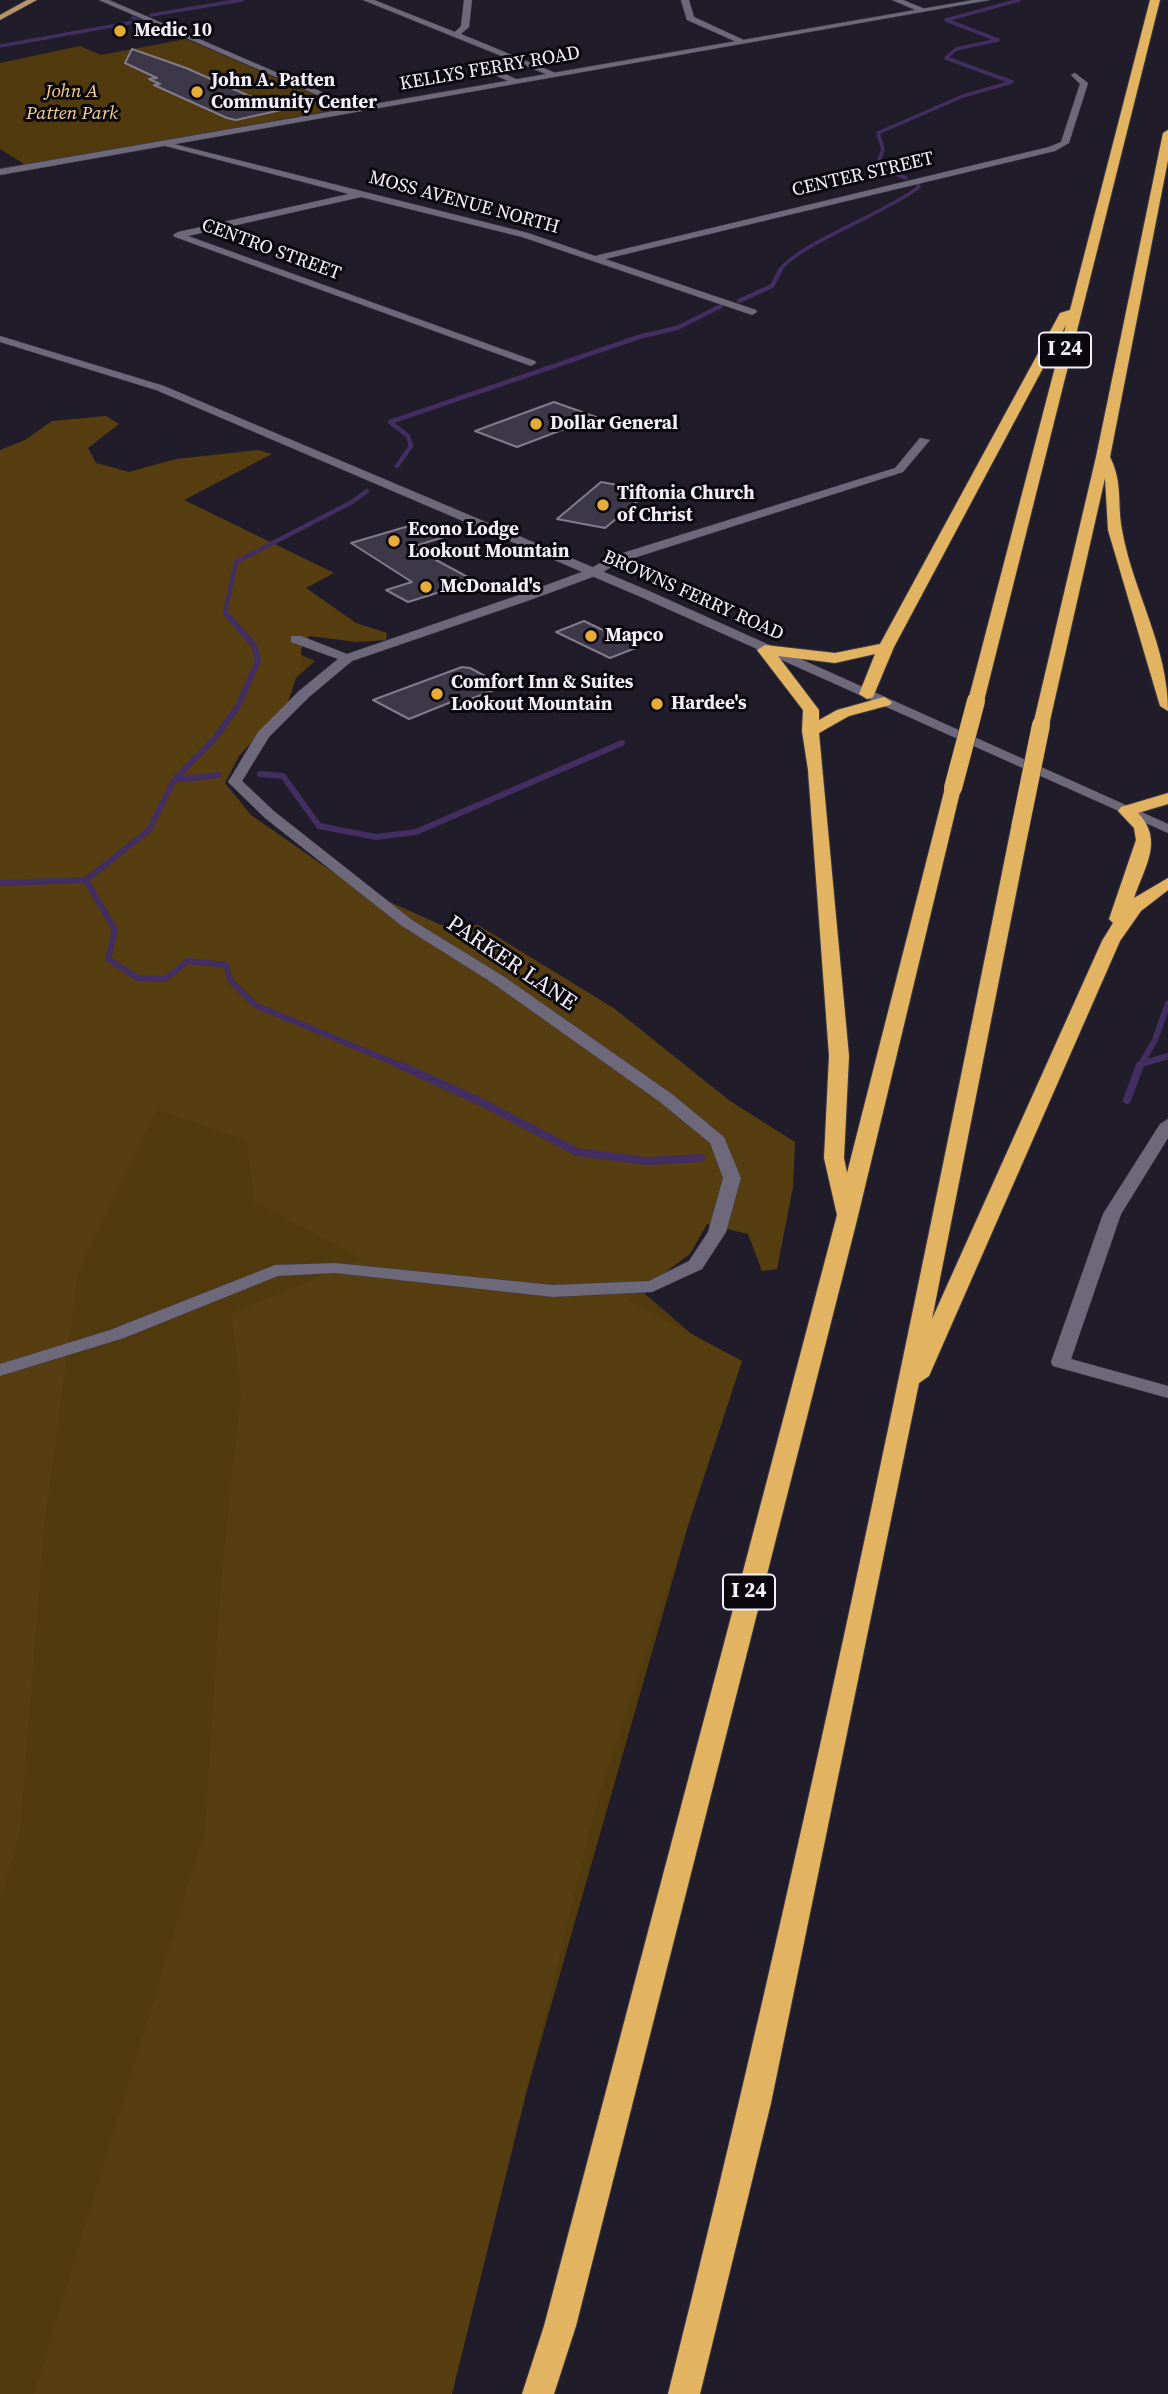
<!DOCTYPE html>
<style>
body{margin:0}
canvas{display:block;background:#211c2a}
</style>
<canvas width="1168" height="2394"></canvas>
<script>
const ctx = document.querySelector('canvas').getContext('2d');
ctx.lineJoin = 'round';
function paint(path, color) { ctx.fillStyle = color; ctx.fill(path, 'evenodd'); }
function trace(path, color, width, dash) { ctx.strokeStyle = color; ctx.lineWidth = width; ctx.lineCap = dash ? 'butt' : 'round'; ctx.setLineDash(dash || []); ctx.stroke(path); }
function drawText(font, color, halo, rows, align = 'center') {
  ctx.font = font + ' "Source Serif 4",serif'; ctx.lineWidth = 6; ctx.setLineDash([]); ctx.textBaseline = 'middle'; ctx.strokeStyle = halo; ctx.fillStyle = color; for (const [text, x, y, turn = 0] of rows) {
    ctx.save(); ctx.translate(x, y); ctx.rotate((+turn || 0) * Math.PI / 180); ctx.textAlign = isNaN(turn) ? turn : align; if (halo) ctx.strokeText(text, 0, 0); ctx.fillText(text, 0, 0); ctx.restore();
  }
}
const green = new Path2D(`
 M186 39 345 108 26 165 0 149V63L80 46 101 55Z
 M0 489 218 619 315 661 249 720 208 772 621 1273 726 1364 686 1533 440 2394H0Z`);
const forest = new Path2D(`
 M106 416 119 424 88 448 96 463 129 472 176 459 258 450 272 454 184 500 334 573 306 588 356 623 387 633 386 640 357 642 309 636 301 649V663L288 702 239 756 225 783 251 815 350 884 441 925H478L615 1009 730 1101 795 1142 793 1187 777 1269 762 1271 748 1234 707 1224 690 1254 628 1300 742 1361 599 1797 452 2394H34L205 1829 221 1583 241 1391 231 1313 362 1259 254 1202 247 1141 157 1110 78 1273 44 1528 20 1830 0 1902V450L25 440 52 421Z`);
const streamFar3 = new Path2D(`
 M151 15 242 0
 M0 46 140 21 133 18
 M906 178 876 167 883 150 878 133 963 96 1012 82 946 58 956 49 998 40 946 20 1019 0
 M780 270C800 243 886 213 919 187L916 181`);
const streamFar2 = new Path2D(`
 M739 301 772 286 781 269
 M397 466 411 446 408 436 390 422 642 336 677 328 721 306
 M230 618 225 613 236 562 352 502 367 491`);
const streamFar1 = new Path2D(`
 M260 774 283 776 319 826 376 837 416 832 622 743
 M174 780 219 775
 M86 880 115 930 108 959 138 978 165 979 188 961 226 965 230 980 255 1005 404 1067
 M0 883 86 880 149 830 174 780 215 738 238 706 258 661 254 645 228 616
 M1141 1064 1155 1040 1168 1003
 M1140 1067 1141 1064 1168 1056`);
const stream = new Path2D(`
 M400 1065 481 1102 577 1152 647 1161 701 1158
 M1127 1100 1140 1065`);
const building = new Path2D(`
 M132 49 186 68 281 110 236 120 227 118 154 85 160 84 149 79 157 78 125 63Z
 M554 402 596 417 517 447 475 431Z
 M601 482 650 491 605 528 557 519Z
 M419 523 444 537 412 547 475 581 408 602 386 590 412 582 351 543Z
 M584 621 638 647 610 658 556 632Z
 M462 667 470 668 496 682 492 684 499 688 463 702 456 700 409 719 373 700Z`);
const minor = new Path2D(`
 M99 0H109L361 109 354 111Z
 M363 0H374L455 32 461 26 464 0H472L469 27 461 34 558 74 551 76Z
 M681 0H689L694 17 746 41 739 43 687 20Z
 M892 0H903L925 9 918 11Z
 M478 64H484L520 81 513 83 478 68Z
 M1075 73 1088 83 1069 143 1055 151 605 259 756 310 757 312 752 315 522 237 361 197 188 236 535 361 536 363 531 366 175 237 173 235 178 232 349 194 158 144 162 141 528 233 595 256 1049 147 1061 142 1080 84 1071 75Z
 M920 438 930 440 903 472 618 563 598 575 530 600 352 661 309 697 269 737 242 781 275 812 412 920 503 976 672 1094 724 1137 741 1178 726 1232 702 1269 652 1292 553 1297 335 1273 278 1276 124 1338 0 1376V1364L110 1330 275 1265 335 1263 553 1285 649 1281 689 1261 708 1232 723 1178 710 1143 660 1102 491 982 402 926 265 818 228 782 258 732 299 691 338 659 291 642V636H301L347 654 522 594 590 569 610 557 895 468Z
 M1168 1119V1138L1121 1214 1071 1359 1168 1386V1398L1053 1366 1051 1362 1103 1214 1160 1124Z`);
const tertiary = new Path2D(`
 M973 0H990L0 175V169Z
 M0 336 164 386 649 591 1168 824V833L641 597 156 390 0 342Z`);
const primary = new Path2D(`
 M27 0H37L0 20V15Z`);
const motorway = new Path2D(`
 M1150 0H1160L984 701 976 706 968 701 1066 325 894 647 873 697 867 699 859 694 875 654 835 663 778 656 819 710V720L837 710 884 697 892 702 890 705 849 716 819 733 849 1056 844 1158 847 1173 945 788 953 783 961 788 857 1220 576 2326 554 2394H522L544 2326 837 1215 824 1158 829 1056 808 770 802 731 803 710 757 650 765 645 835 653 880 644 1060 313 1070 310Z
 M1168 130V160L1110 457C1123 483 1117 502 1122 530 1133 592 1168 646 1168 711L1160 706 1108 530 1105 478 1049 725 1041 730 1033 725 1096 457 1163 133Z
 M1168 793V804L1138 813C1164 840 1145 866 1134 898L1168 878V890L1141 911 1120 941 929 1376 919 1383 771 2103 700 2394H668C798 1876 906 1352 1011 828L1020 823 1029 828 932 1319 1102 941 1113 923 1109 919 1136 840 1134 828 1118 811 1121 807Z`);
const motorwayBridge = new Path2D(`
 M953 788 976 701
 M1020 828 1041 725`);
const markers = [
 [120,31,7,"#e7ac37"],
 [197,92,7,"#e7ac37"],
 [536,424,7,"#e7ac37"],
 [603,505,7,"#e7ac37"],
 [394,541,7,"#e7ac37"],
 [426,587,7,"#e7ac37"],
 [591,636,7,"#e7ac37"],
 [437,694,7,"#e7ac37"],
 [657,704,7,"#e7ac37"]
];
const farPoinames = [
 ["Medic 10",134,31],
 ["John A. Patten",211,81],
 ["Community Center",211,103],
 ["Dollar General",550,424],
 ["Tiftonia Church",617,494],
 ["of Christ",617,516],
 ["Econo Lodge",408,530],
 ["Lookout Mountain",408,552],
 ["McDonald's",440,587],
 ["Mapco",605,636],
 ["Comfort Inn & Suites",451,683],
 ["Lookout Mountain",451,705],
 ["Hardee's",671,704]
];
const farStreetnames = [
 ["KELLYS FERRY ROAD",490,69,-10],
 ["CENTER STREET",863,175,-13],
 ["MOSS AVENUE NORTH",464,203,15],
 ["CENTRO STREET",271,250,20],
 ["BROWNS FERRY ROAD",693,596,24]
];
const farParknames = [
 ["John A",72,92],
 ["Patten Park",72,114]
];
const shields = [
 [1065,350,52],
 [749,1592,52]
];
const shieldNames = [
 ["I 24",1065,350],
 ["I 24",749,1592]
];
const streetNames = [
 ["PARKER LANE",511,964,34]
];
paint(green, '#513a0d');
paint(forest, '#563e11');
trace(streamFar3, '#422e60', 3.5);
trace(streamFar2, '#422e60', 4.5);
trace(streamFar1, '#422e60', 6);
trace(stream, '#422e60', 8);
paint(building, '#3d3847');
trace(building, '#817b8d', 2);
trace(minor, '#3e3945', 1);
trace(tertiary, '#3e3945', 1);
trace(primary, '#3e3945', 1);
trace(motorway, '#3e3945', 2);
paint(minor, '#6e697a');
paint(tertiary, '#6e697a');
paint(primary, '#b4966b');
paint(motorway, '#e2b461');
trace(motorwayBridge, '#3e3945', 19, []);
trace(motorwayBridge, '#e2b461', 18);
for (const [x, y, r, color] of markers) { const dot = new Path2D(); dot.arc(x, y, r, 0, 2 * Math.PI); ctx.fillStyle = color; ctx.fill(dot); trace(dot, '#0a080e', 2.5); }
drawText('bold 19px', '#f2eff9', '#0a080e', farPoinames, 'left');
drawText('19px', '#f2eff9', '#0a080e', farStreetnames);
drawText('italic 19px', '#f8d191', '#0a080e', farParknames);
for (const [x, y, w] of shields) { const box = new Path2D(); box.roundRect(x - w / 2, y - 17.5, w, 35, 5); ctx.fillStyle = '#0a080e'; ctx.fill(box); trace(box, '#f2eff9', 2); }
drawText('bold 21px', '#f2eff9', null, shieldNames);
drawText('23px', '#f2eff9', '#0a080e', streetNames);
</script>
